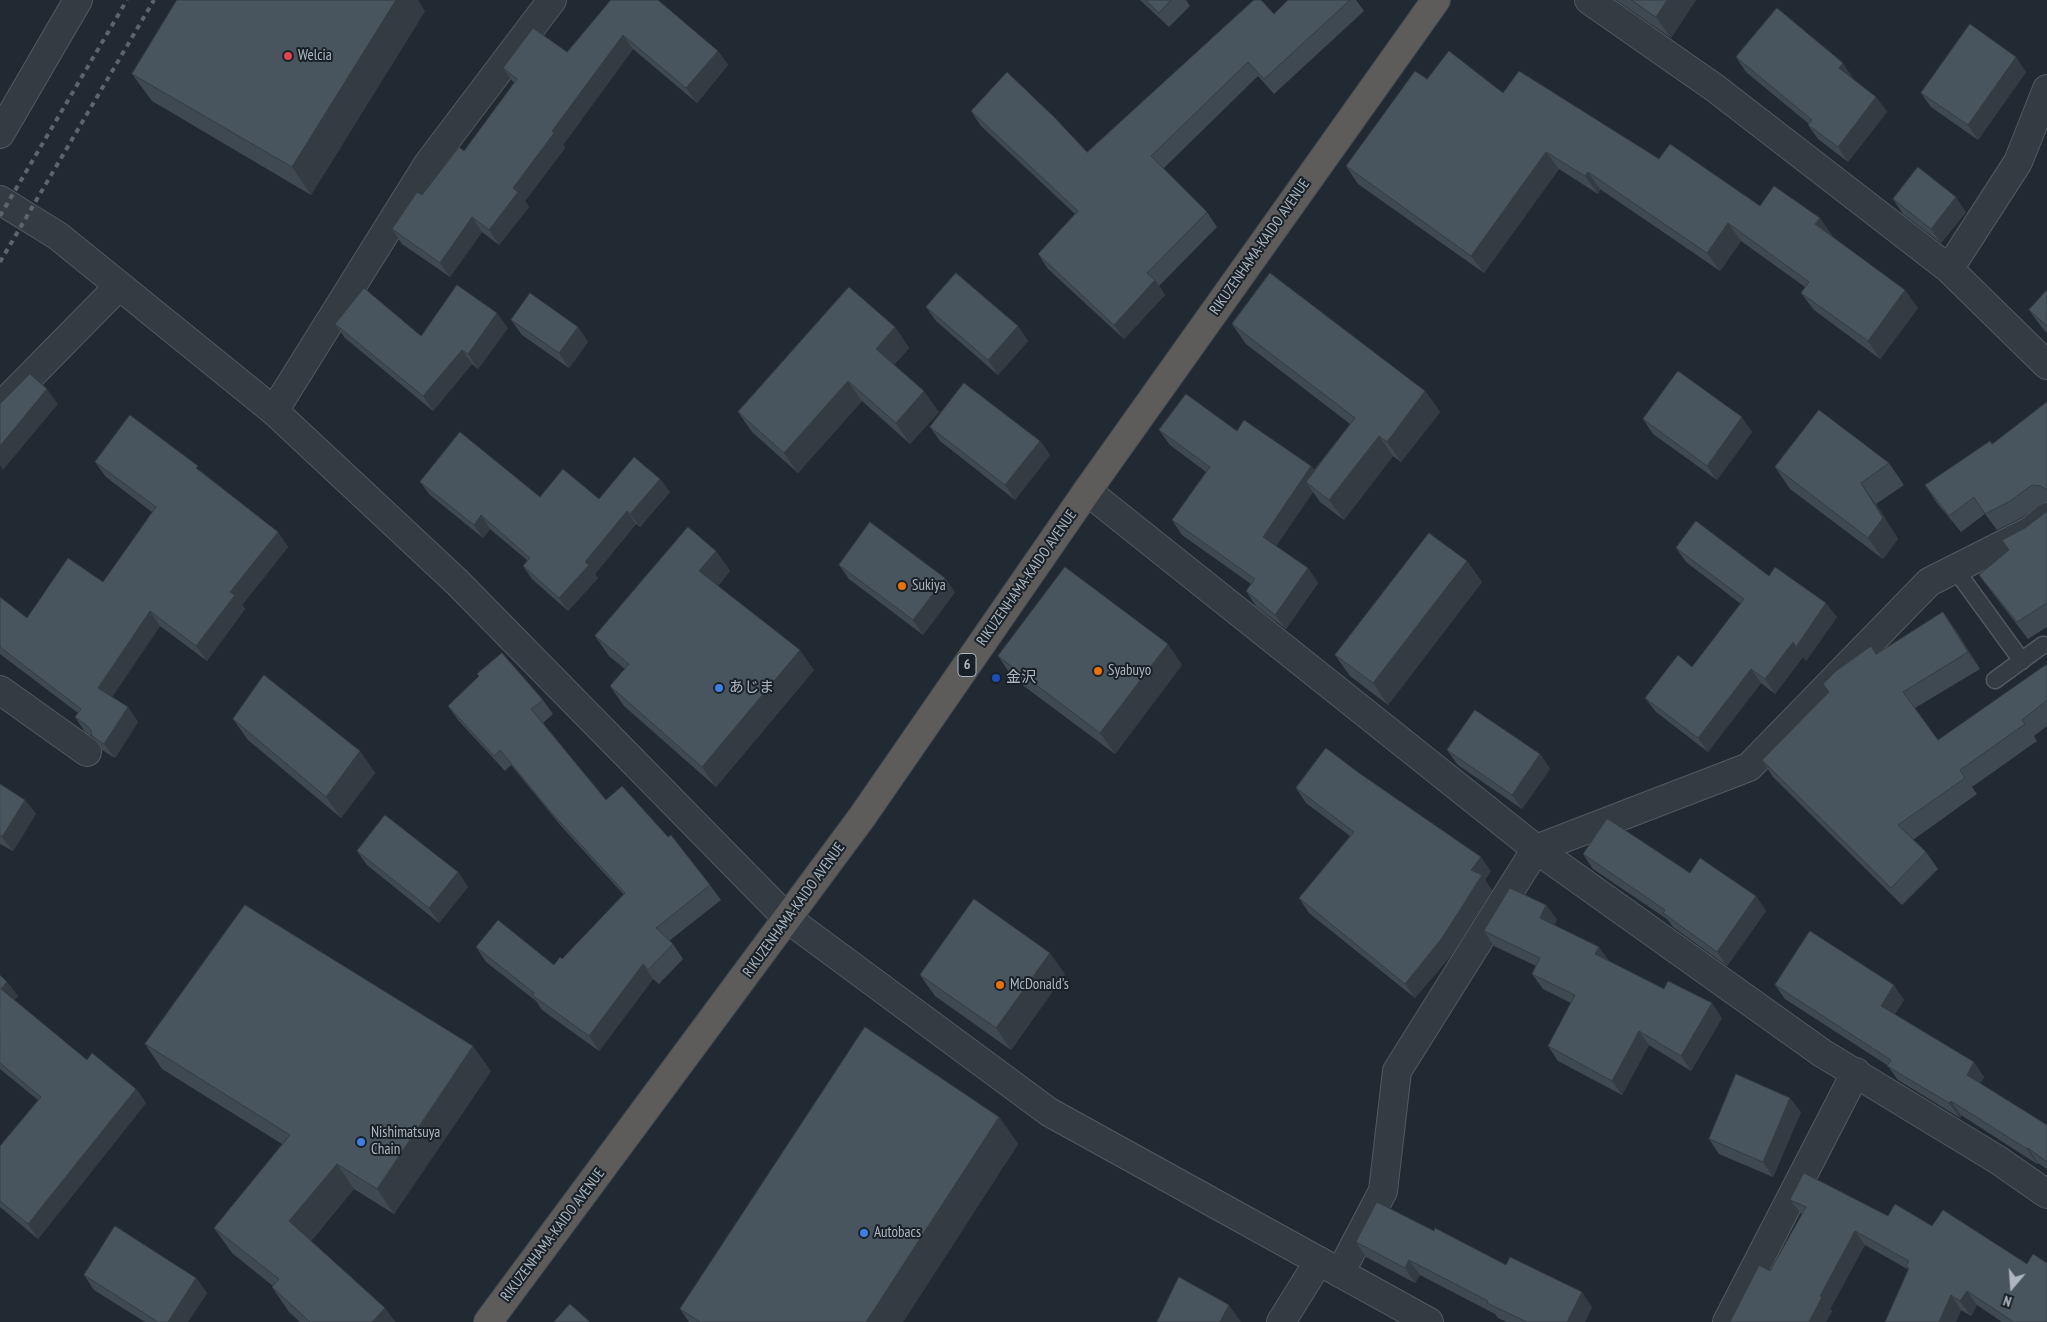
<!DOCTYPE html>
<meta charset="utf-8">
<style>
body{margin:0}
#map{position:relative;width:2047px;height:1322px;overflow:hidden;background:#212a32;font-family:"PT Sans Narrow",sans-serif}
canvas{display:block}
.north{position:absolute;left:1987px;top:1262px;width:50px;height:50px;-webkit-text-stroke:4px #192128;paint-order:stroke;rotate:198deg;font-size:14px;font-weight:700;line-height:20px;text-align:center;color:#aeb7c0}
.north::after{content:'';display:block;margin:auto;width:18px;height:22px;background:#aeb7c0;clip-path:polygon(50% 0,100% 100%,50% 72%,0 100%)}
</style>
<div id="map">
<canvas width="2047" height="1322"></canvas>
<div class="north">N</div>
</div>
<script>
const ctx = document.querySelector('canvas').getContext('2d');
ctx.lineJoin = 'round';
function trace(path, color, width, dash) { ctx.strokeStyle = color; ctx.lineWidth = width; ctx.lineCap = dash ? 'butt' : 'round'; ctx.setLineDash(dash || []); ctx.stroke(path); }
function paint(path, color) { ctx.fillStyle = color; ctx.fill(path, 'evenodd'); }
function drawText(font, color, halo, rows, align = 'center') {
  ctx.font = font + ' "PT Sans Narrow","Noto Sans JP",sans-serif'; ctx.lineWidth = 4; ctx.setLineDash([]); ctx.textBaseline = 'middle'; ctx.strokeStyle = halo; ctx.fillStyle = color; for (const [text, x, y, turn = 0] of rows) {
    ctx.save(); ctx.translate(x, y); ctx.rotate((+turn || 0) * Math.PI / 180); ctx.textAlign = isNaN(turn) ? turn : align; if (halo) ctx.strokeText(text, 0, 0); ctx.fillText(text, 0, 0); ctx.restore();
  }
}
const service = new Path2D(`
 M1955 569 2022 661
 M1995 680 2043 645`);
const minor = new Path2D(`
 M1589 0 1715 88 1949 269 2047 365
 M0 134 78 0
 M1949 269 2018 162 2047 89
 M0 407 119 286
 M274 411 428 164 552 0
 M1087 491 1536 849 1822 1053 1998 1160 2047 1194
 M0 690 87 752
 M1340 1273 1383 1191 1397 1071 1536 849 1749 767 1929 582 2030 531 2047 517
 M1281 1322 1319 1261
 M1727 1322 1856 1072`);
const tertiary = new Path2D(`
 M0 200 58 236 274 411 457 582 788 919 1049 1112 1429 1322`);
const trunk = new Path2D(`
 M488 1322 862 817 1087 491 1436 0`);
const rail = new Path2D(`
 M0 216 127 0
 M0 262 154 0`);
const wall = new Path2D(`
 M611 0 718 51 728 65 697 103 633 49 563 145 565 148 525 201 529 207 499 245 482 232 450 277 402 244 392 229 464 151 514 83 503 68 567 52Z
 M1140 0H1186L1190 6 1169 27Z
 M1288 0H1356L1364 11 1274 94 1258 76 1163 169 1207 212 1217 227 1159 286 1165 295 1124 339 1048 269 1038 254 1075 214 981 126 971 111 1087 152 1274 14Z
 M1616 0H1696L1671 38Z
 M425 11 311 195 152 101 132 74Z
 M1736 57 1853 78 1852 79 1876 97 1887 112 1848 162 1818 139 1808 125 1809 124 1746 72Z
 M2026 72 1978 140 1931 107 1921 93Z
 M1427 79 1503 93 1659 159 1760 206 1832 235 1831 236 1918 308 1880 359 1814 310 1801 293 1805 287 1741 241 1720 271 1600 189 1598 194 1559 169 1484 273 1358 184 1346 166Z
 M1893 199 1966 212 1941 243 1903 214Z
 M2047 290V333L2043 329 2029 310Z
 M926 307 1018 326 1028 341 998 375 936 321Z
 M511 320 578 327 588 342 569 368 522 335Z
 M335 324 421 336 508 328 478 369 472 364 433 411 345 338Z
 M1232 324 1425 391 1440 412 1401 462 1393 456 1344 520 1320 502 1313 492 1276 546 1308 568 1318 583 1286 629 1256 606 1246 591 1251 584 1182 535 1172 520 1206 472 1170 445 1159 430 1237 431 1311 466 1314 470 1350 424 1246 344Z
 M895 327 909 348 894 365 939 412 910 444 862 401 798 473 752 432 738 412Z
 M2047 402V502H2044L2021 518 1997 530 1985 514 1961 532 1936 502 1925 485 1992 444Z
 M1643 419 1752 432 1717 480 1653 434Z
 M930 427 1040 441 1050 455 1015 500 940 441Z
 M95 462 202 472 278 532 288 547 242 605 245 609 207 661 160 626 112 697 128 707 138 722 115 758 102 750 93 737 85 732 75 717 78 713 0 654V597L27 618 103 582 152 512 106 477Z
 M1889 463 1904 485 1876 504 1898 539 1883 559 1790 489 1775 467Z
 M660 479 670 492 640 527 636 524 595 574 598 578 568 611 532 579 523 566 527 560 490 529 483 538 430 495 420 482 540 497 599 499Z
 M2047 510V627L2028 639 1991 591 1979 575 2009 550 2025 528 2046 512Z
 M1676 548 1769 576 1837 617 1806 661 1803 657 1775 694 1761 683 1708 752 1656 712 1645 698 1692 667 1741 604 1686 562Z
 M716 551 730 571 718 586 814 670 716 787 624 706 610 686 625 669 609 656 595 636Z
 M1467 561 1482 582 1388 705 1350 676 1335 655Z
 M839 565 955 592 923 635 849 579Z
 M1955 629 1980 669 1915 708 1938 740 2047 664V726L2034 736 2037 741 1972 787 1977 794 1913 840 1926 852 1938 869 1902 905 1773 777 1762 760 1876 654Z
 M998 656 1182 665 1115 754 1013 678Z
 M543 700 553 714 543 723 606 800 710 885 721 900 669 941 673 944 683 959 659 984 653 979 599 1051 542 1010 536 1001 486 962 476 947 554 965 562 959 624 895 561 826 511 765 505 771 458 720 448 706Z
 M233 719 360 751 375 773 341 818 248 740Z
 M1447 750 1540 754 1550 769 1522 809 1458 765Z
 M1359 773 1491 871 1485 880 1492 890 1453 953 1415 998 1309 913 1299 898 1350 836 1306 803 1296 788Z
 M0 784 25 800 36 814 13 851 0 844Z
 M357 851 458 872 468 887 439 923 367 865Z
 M1583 854 1690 873 1756 896 1766 911 1727 966 1673 927 1667 919 1593 869Z
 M1546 905 1557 920 1554 925 1599 947 1609 961 1722 1018 1691 1071 1649 1045 1622 1095 1558 1061 1548 1046 1571 1003 1543 989 1532 974 1536 966 1494 946 1484 931Z
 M1065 974 1011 1050 935 996 920 975Z
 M0 975 7 982 18 996 14 1000 87 1060 136 1089 146 1103 38 1239 0 1207V1146L38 1100 0 1069Z
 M1775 985 1904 1000 1895 1014 1984 1077 1980 1084 2047 1125V1169L2038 1163 2037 1164 1961 1115 1960 1118 1898 1080 1887 1065 1785 999Z
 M145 1044 491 1071 394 1214 354 1189 311 1241 385 1308 395 1322H300L289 1312 272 1287 273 1286 232 1253 214 1228 282 1144 162 1069Z
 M1801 1112 1773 1177 1719 1154 1709 1139Z
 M999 1117 1018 1144 903 1322H689L680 1309Z
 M1790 1200 2047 1322H2002L1977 1305 1971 1316 1961 1310 1956 1322H1885L1909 1270 1865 1245 1830 1309 1832 1311 1826 1322H1730L1770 1271 1802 1215Z
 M1434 1231 1592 1307 1585 1322H1507L1498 1318 1495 1314 1420 1275 1415 1283 1366 1257 1356 1242Z
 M84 1275 196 1278 207 1293 188 1322H145L94 1290Z`);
const shadedWall = new Path2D(`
 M396 0H418L425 11 311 195 292 167Z
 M1667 0H1696L1671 38 1656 17Z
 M623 35 633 49 563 145 565 148 525 201 529 207 499 245 489 230 513 188 552 131Z
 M718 51 728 65 697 103 686 88Z
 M2016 57 2026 72 1978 140 1968 125Z
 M1843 63 1853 78 1849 83 1839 68Z
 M1876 97 1887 112 1848 162 1838 147Z
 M1546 152 1559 169 1484 273 1471 256Z
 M1588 172 1600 189 1598 194 1585 176Z
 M1956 197 1966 212 1941 243 1931 229Z
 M472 217 482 232 450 277 440 263Z
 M1820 218 1832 235 1827 242 1815 224Z
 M1728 223 1741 241 1720 271 1707 253Z
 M1155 280 1165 295 1124 339 1114 325Z
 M1905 290 1918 308 1880 359 1868 341Z
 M497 313 508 328 478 369 468 354Z
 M1018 326 1028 341 998 375 988 360Z
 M578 327 588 342 569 368 559 353Z
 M895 327 909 348 890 369 876 349Z
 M462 350 472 364 433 411 423 396Z
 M848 381 862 401 798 473 784 453Z
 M47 389 58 404 3 470 0 465V446Z
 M924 391 939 412 910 444 896 423Z
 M1425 391 1440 412 1401 462 1387 442Z
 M1742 417 1752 432 1717 480 1707 466Z
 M1379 436 1393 456 1344 520 1329 500Z
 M1040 441 1050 455 1015 500 1005 485Z
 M1311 466 1321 480 1306 482 1313 492 1273 551 1263 537Z
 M660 479 670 492 640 527 630 514Z
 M1861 483 1876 504 1898 539 1883 559 1868 538Z
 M627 511 636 524 595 574 598 578 568 611 559 598 585 562Z
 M481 515 490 529 483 538 474 525Z
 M278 532 288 547 242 605 245 609 207 661 196 646 230 592Z
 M716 551 730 571 713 591 699 571Z
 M1467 561 1482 582 1388 705 1373 683Z
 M1308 568 1318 583 1286 629 1275 615Z
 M945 578 955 592 923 635 913 620Z
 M1826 603 1837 617 1806 661 1796 647Z
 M150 611 160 626 108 702 98 688Z
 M1943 612 1955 629 1980 669 1968 652Z
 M1793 642 1803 657 1775 694 1765 679Z
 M1168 644 1182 665 1115 754 1100 733Z
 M800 650 814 670 716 787 702 767Z
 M1751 669 1761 683 1708 752 1698 738Z
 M128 707 138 722 115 758 104 744Z
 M360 751 375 773 341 818 326 797Z
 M1540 754 1550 769 1522 809 1512 795Z
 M25 800 36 814 13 851 2 837Z
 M1481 857 1491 871 1485 880 1492 890 1453 953 1415 998 1405 984 1471 870Z
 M458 872 468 887 439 923 429 908Z
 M1756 896 1766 911 1727 966 1717 952Z
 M1546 905 1557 920 1551 933 1540 918Z
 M1599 947 1609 962 1595 954Z
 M1050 953 1065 974 1011 1050 996 1028Z
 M643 964 653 979 599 1051 589 1036Z
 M7 982 18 996 11 1004 1 989Z
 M1894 985 1904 1000 1891 1020 1881 1006Z
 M1712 1003 1722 1018 1691 1071 1681 1056Z
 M1639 1031 1649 1045 1622 1095 1612 1081Z
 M473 1046 491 1071 394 1214 377 1189Z
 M1974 1062 1984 1077 1977 1090 1967 1075Z
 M136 1089 146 1103 38 1239 28 1224Z
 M1790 1098 1801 1112 1773 1177 1763 1162Z
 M1951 1101 1961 1115 1960 1118 1949 1103Z
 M999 1117 1018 1144 903 1322H866Z
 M2028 1148 2038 1163 2037 1164 2027 1149Z
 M337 1164 354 1189 306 1246 289 1221Z
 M1855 1231 1865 1245 1830 1309 1832 1311 1826 1322H1809L1820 1296Z
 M1409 1260 1420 1275 1415 1283 1405 1268Z
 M196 1278 207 1293 188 1322H168Z
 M1967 1291 1977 1305 1971 1316 1960 1301Z
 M1582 1292 1592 1307 1585 1322H1567Z
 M1951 1295 1961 1310 1956 1322H1939Z
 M1229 1305 1241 1322H1220Z
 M385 1308 395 1322H372Z`);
const building = new Path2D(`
 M177 0H396L292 167 132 74Z
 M611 0H658L718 51 686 88 623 35 552 131 554 133 513 188 518 192 489 230 472 217 440 263 392 229 417 192 422 195 459 147 464 151 517 79 503 68 533 28 567 52Z
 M1146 0H1171L1159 13Z
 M1254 0H1261L1274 14 1288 0H1350L1264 79 1248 62 1151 156 1207 212 1147 273 1155 280 1114 325 1038 254 1078 211 971 111 1007 72 1055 118 1087 152Z
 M1632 0H1667L1656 17Z
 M1777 8 1843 63 1839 68 1876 97 1838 147 1808 125 1812 120 1736 57Z
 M1970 24 2016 57 1968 125 1921 93Z
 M1449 51 1503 93 1519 71 1659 159 1670 144 1760 206 1774 186 1820 218 1815 224 1905 290 1868 341 1801 293 1809 282 1728 223 1707 253 1588 172 1585 176 1546 152 1471 256 1346 166 1415 71 1427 79Z
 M1918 167 1956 197 1931 229 1893 199Z
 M956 273 1018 326 988 360 926 307Z
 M1270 273 1425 391 1387 442 1379 436 1329 500 1306 482 1355 418 1232 324Z
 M457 285 497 313 468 354 462 350 423 396 335 324 364 288 421 336Z
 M849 287 895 327 876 349 924 391 896 423 848 381 784 453 738 412Z
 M2047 290V326L2029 310Z
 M530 293 578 327 559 353 511 320Z
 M1678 371 1742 417 1707 466 1643 419Z
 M30 374 47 389 0 446V404Z
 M964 383 1040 441 1005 485 930 427Z
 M1186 394 1237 431 1244 420 1311 466 1263 537 1308 568 1275 615 1246 591 1255 579 1172 520 1210 467 1159 430Z
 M2047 402V490L2041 486 2032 485 2010 501 1985 514 1974 497 1949 516 1925 485 1990 441 1992 444Z
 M1819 410 1889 463 1861 483 1883 518 1868 538 1775 467Z
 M130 415 198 466 196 468 278 532 230 592 235 595 196 646 150 611 98 688 128 707 104 744 92 736 91 730 86 725 75 717 81 709 0 647V597L27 618 68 558 103 582 156 507 95 462Z
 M460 432 540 497 563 469 599 499 634 457 660 479 630 514 627 511 585 562 589 565 559 598 523 566 530 558 481 515 474 525 420 482Z
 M2047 510V603L2017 622 1979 575 2009 550 2002 540 2025 528 2046 512Z
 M1696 521 1769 576 1775 567 1826 603 1796 647 1793 642 1765 679 1751 669 1698 738 1645 698 1678 655 1692 667 1744 599 1676 548Z
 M870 522 945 578 913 620 839 565Z
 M688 527 716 551 699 571 800 650 702 767 610 686 629 664 595 636Z
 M1429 533 1467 561 1373 683 1335 655Z
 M1065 567 1168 644 1100 733 998 656Z
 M1943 612 1968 652 1903 692 1938 740 2047 664V700L2022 720 2025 724 1960 770 1965 778 1898 825 1926 852 1891 888 1762 760 1829 692 1823 684 1836 671 1871 646 1876 654Z
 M502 653 543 700 531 709 606 800 622 786 668 837 671 835 710 885 656 928 673 944 648 970 643 964 589 1036 532 995 534 993 476 947 498 920 554 965 560 957 562 959 625 893 550 811 500 750 494 756 448 706 479 676 477 674Z
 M264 675 360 751 326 797 233 719Z
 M1475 710 1540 754 1512 795 1447 750Z
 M1326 748 1359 773 1481 857 1471 870 1482 875 1442 938 1405 984 1299 898 1354 832 1296 788Z
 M0 784 25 800 2 837 0 835Z
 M385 815 458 872 429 908 357 851Z
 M1608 819 1690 873 1700 858 1756 896 1717 952 1663 913 1665 910 1583 854 1606 820Z
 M1510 888 1546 905 1540 918 1599 947 1595 954 1664 989 1668 981 1712 1003 1681 1056 1639 1031 1612 1081 1548 1046 1575 995 1532 974 1540 958 1484 931Z
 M974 899 1050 953 996 1028 920 975Z
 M245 905 473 1046 377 1189 337 1164 289 1221 385 1308 372 1322H310L272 1287 279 1279 214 1228 290 1135 145 1044Z
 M1810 931 1894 985 1881 1006 1974 1062 1967 1075 2047 1125V1162L2028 1148 2027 1149 1951 1101 1949 1103 1887 1066 1891 1060 1775 985Z
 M0 975 7 982 1 989 87 1060 92 1053 136 1089 28 1224 0 1201V1146L41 1097 0 1063Z
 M865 1027 999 1117 866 1322H700L680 1309Z
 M1736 1074 1790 1098 1763 1162 1709 1139Z
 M1804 1173 1888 1216 1895 1204 1932 1226 1943 1210 2027 1264 2033 1254 2047 1263V1322H2014L1967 1291 1960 1301 1951 1295 1939 1322H1885L1909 1268 1906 1266 1909 1261 1855 1231 1820 1296 1822 1297 1809 1322H1730L1759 1265 1770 1271 1806 1207 1790 1200Z
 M1377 1202 1434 1231 1435 1228 1506 1265 1510 1257 1582 1292 1567 1322H1527L1487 1303 1488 1301 1409 1260 1405 1268 1356 1242Z
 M115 1226 196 1278 168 1322H158L84 1275Z
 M1179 1277 1229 1305 1220 1322H1157Z
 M570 1304 590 1322H554Z`);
const markers = [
 [288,56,5,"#e0444e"],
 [902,586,5,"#e8710a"],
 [1098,671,5,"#e8710a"],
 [996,678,5,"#1a4fb4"],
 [719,688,5,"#3f7fe0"],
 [1000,985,5,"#e8710a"],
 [361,1142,5,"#3f7fe0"],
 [864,1233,5,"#3f7fe0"]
];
const shields = [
 [967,665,18]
];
const shieldNames = [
 ["6",967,665]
];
const poiNames = [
 ["Welcia",298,56],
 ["Sukiya",912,586],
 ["Syabuyo",1108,671],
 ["金沢",1006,678],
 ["あじま",729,688],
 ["McDonald's",1010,985],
 ["Nishimatsuya",371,1133],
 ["Chain",371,1150],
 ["Autobacs",874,1233]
];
const streetNames = [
 ["RIKUZENHAMA-KAIDO AVENUE",1260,247,-55],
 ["RIKUZENHAMA-KAIDO AVENUE",1027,578,-55],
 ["RIKUZENHAMA-KAIDO AVENUE",794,910,-54],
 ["RIKUZENHAMA-KAIDO AVENUE",553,1235,-53]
];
trace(service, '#515a61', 19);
trace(minor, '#515a61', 30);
trace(tertiary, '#515a61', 30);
trace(trunk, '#3e474e', 30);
trace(service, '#343c43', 16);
trace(minor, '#343c43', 28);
trace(tertiary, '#343c43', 28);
trace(trunk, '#5e5c5b', 28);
trace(rail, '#5b656f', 4, [5, 5]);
paint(wall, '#3f4951');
paint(shadedWall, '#333c42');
paint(building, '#49555e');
trace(building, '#333c42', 1);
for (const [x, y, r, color] of markers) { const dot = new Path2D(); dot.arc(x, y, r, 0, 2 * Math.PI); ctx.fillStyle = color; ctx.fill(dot); trace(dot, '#192128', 2); }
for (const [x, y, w] of shields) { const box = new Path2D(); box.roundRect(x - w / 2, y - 11.5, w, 23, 4); ctx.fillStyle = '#192128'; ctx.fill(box); trace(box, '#aeb7c0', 1); }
drawText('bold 14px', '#aeb7c0', null, shieldNames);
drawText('15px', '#aeb7c0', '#192128', poiNames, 'left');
drawText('15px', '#aeb7c0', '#192128', streetNames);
</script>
